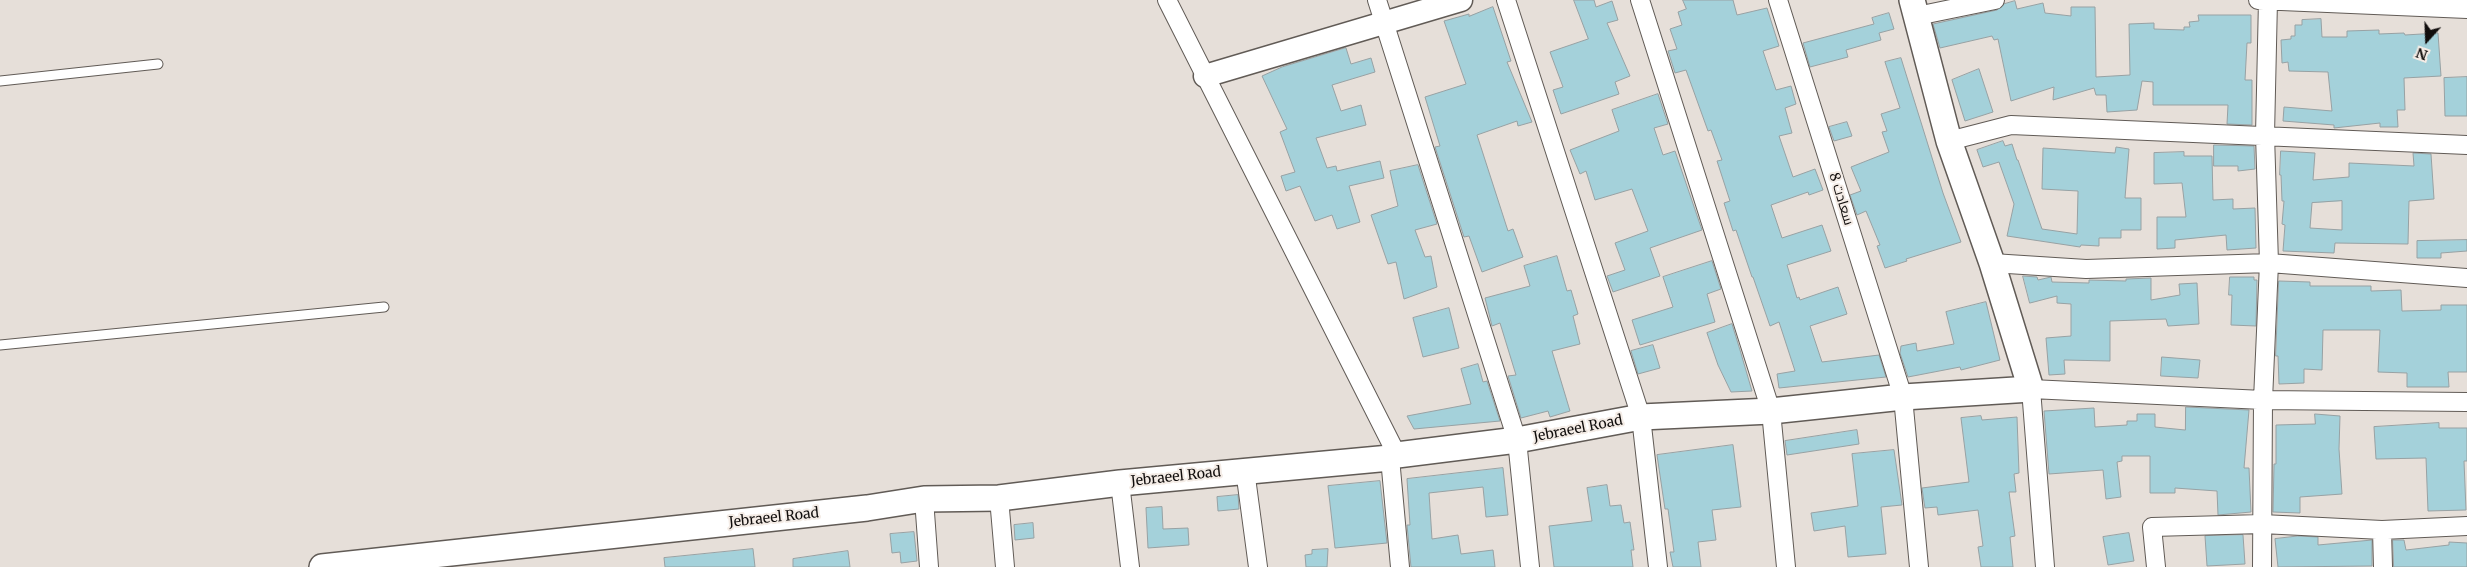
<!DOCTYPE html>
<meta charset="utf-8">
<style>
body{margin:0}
#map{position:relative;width:2467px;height:567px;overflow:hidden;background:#e6dfd9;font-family:Merriweather,serif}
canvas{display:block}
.north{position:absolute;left:2402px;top:15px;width:50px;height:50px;-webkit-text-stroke:4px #f4ece6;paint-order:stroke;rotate:200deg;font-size:14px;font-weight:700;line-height:20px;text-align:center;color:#110e0d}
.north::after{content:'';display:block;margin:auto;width:18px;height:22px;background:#110e0d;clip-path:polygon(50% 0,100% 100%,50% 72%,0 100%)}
</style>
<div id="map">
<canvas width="2467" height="567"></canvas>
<div class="north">N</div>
</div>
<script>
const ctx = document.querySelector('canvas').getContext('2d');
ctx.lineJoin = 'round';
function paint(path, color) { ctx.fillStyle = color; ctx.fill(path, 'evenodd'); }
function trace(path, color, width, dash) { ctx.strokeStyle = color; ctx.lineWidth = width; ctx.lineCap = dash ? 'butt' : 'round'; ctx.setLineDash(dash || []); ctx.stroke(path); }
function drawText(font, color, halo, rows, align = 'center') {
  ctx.font = font + ' Merriweather,Cairo,serif'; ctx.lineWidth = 4; ctx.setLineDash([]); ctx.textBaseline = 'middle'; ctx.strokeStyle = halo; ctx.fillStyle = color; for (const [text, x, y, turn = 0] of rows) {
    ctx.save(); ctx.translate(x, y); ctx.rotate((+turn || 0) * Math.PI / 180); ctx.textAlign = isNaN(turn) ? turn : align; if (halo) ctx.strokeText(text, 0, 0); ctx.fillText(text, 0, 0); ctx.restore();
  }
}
const building = new Path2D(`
 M1574 0H1594L1596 7 1612 1 1618 20 1607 23 1630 76 1615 82 1619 94 1561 114 1553 90 1563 87 1550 52 1588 39Z
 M1683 0H1733L1737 15 1767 8 1779 46 1763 51 1776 90 1791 86 1796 104 1785 108 1792 133 1779 136 1793 177 1815 169 1823 190 1809 195 1808 192 1771 205 1782 238 1822 225 1831 251 1787 265 1797 298 1799 297 1800 300 1838 287 1847 314 1810 326 1822 362 1879 355 1886 377 1779 388 1777 374 1795 371 1779 322 1770 326 1753 277H1752L1736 230 1733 231 1724 203 1730 201 1717 161 1722 160 1711 130 1708 131 1686 70 1675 73 1668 51 1677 49 1670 29 1682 25 1678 12 1686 9Z
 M2015 1 2017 9 2043 3 2045 13 2071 16V7H2095L2096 77 2130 75 2129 24 2154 23V29L2184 30V27H2190L2189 22 2199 21 2198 15H2251V43H2247L2245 80H2252V125L2227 124 2228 105H2153V82L2142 81 2137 110 2107 112 2106 95H2096L2094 88 2053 100 2054 87 2011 101 1998 39 1994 40 1992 36 1940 48 1933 24 1997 10 2004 4Z
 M1493 7 1511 61 1507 62 1532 122 1518 126 1517 121 1477 135 1508 231 1513 229 1523 257 1482 272 1469 236 1464 237 1435 147 1440 146 1425 97 1466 84 1444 21 1469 14V16Z
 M1889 13 1894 29 1879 33 1881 40 1846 50 1848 57 1810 67 1803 43 1874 24 1872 18Z
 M2321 19 2322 37H2347V31L2379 30V34L2404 33 2405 35 2438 33 2441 76 2404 78 2405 110H2397L2398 127H2380V123L2334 128V125L2283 121 2284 107 2332 111 2328 72 2289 71 2288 62 2282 63 2281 40 2291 39V36H2295V25H2302V20Z
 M1346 48 1351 64 1371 58 1375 72 1332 85 1341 111 1361 105 1366 125 1316 138 1327 168 1336 166 1337 171 1380 161 1384 178 1349 186 1360 222 1337 229 1332 215 1315 221 1300 186 1286 191 1281 176 1295 172 1280 132 1287 129 1262 76 1282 67Z
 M1901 58 1943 193 1961 242 1906 259 1907 261 1885 268 1877 246 1880 245 1866 211 1857 215 1850 195 1861 191 1851 167 1889 152 1882 132 1887 131 1881 114 1900 108 1885 62Z
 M1979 69 1993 112 1965 121 1952 80Z
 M2467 77V116H2445L2444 78Z
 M1658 94 1668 124 1654 128 1663 155 1675 151 1702 230 1650 248 1660 276 1613 292 1607 276 1625 270 1615 243 1648 231 1632 189 1595 200 1586 171 1580 174 1570 150 1619 131 1612 110Z
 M1847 122 1852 136 1834 141 1829 127Z
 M2003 141 2005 146 2012 144 2017 160H2018L2042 229 2077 234 2078 191 2042 189 2043 148 2115 153 2116 147 2129 149 2125 198H2141V230H2121V238H2099V246L2081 245 2080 247 2007 236 2014 204 1999 162 1983 167 1977 150Z
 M2214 145 2254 146 2255 169 2238 171V166H2214Z
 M2281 151 2315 153 2313 180 2349 177V163L2414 166 2413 153 2431 154 2434 199 2409 201 2408 244 2335 243 2334 253 2283 251 2285 225 2282 224 2284 201H2282L2281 175H2280ZM2342 201V230L2310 228 2312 203Z
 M2184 152V156H2212L2213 200 2233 199V209L2255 208 2256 248 2227 250 2226 235 2175 240V248L2157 249V217H2186L2182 183 2154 184V153Z
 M1418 165 1437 224 1415 230 1425 257 1431 256 1437 287 1404 299 1396 262 1388 264 1371 215 1398 206 1390 171Z
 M2467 240V251L2441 253V258H2417V241Z
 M1557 256 1567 291 1571 290 1578 314 1573 316 1580 344 1552 351 1570 411 1550 417 1548 411 1521 418 1508 376 1516 375 1500 323 1492 326 1485 298 1530 286 1524 266Z
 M1712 261 1721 289 1707 294 1715 322 1640 345 1632 320 1673 307 1663 277Z
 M2023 276 2037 277 2038 280 2051 277 2052 282 2089 283V280L2126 281V279L2151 278V300L2180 295 2179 284 2197 283 2199 324 2168 326 2166 319 2110 321V361L2064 360 2065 374 2049 375 2046 338 2071 336V304L2057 303V296L2030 303Z
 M2230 277H2254V280H2257L2256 326 2231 325 2232 295H2229Z
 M2279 281 2310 282V286H2371V291L2401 290 2402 311 2441 310V305H2467V372H2448L2449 387H2407V373L2378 372 2380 330H2323L2322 370 2304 369V383L2279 384 2278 356H2276Z
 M1986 302 2000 360 1961 370 1960 367 1908 377 1900 353 1901 346 1916 343 1917 351 1954 344 1946 312Z
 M1449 308 1459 348 1423 357 1413 318Z
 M1732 324 1740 350 1752 391 1731 392 1718 365 1707 333Z
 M1653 345 1660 368 1638 374 1631 351Z
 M2162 357 2200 360 2198 378 2161 376Z
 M1478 364 1483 382 1487 381 1500 421 1414 429 1407 416 1471 404 1461 369Z
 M2186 407 2249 410 2244 468H2249L2251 512 2218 515 2217 491 2175 488V493H2150V456H2122V461L2117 462 2121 497 2106 499 2103 470 2049 474 2044 411 2094 408 2095 427 2127 425V421H2137V414H2155V427L2185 430Z
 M2315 414 2340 416 2339 449 2342 494 2300 497V513L2273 512 2274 464H2276V425L2315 424Z
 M1981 416 1982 420 2017 417 2019 473 2014 474 2016 492H2009L2015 536 2010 537 2013 567H1981L1978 547 1983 546 1978 510 1938 515 1937 507 1925 508 1924 502 1922 488 1969 482 1961 418Z
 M2439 423V428H2467V461H2464L2466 510 2428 511 2426 458 2376 459 2374 427Z
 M1857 430 1859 444 1787 455 1785 441Z
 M1733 445 1741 507 1712 510 1716 540 1698 542 1701 567H1673L1670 552H1674L1668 509H1665L1657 455Z
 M1894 450 1902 505 1881 507 1886 554 1848 557 1845 526 1814 531 1811 513 1858 506 1852 454Z
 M1503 468 1508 515 1486 517 1483 487 1429 493 1432 539 1458 535 1461 554 1493 550 1495 567H1411L1407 525H1410L1407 479Z
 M1380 481 1387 543 1335 548 1328 486Z
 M1607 485 1610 506 1621 505 1624 523 1630 522 1634 550H1631L1633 567H1554L1549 526 1592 521 1587 488Z
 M1238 495 1239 509 1218 511 1217 497Z
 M1162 507 1163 529 1188 528 1189 545 1148 548 1146 508Z
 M1033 523 1034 538 1015 540 1014 525Z
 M914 532 917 561 901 563 900 552 892 553 890 534Z
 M2129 533 2134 561 2108 565 2103 537Z
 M2243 535 2245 564 2207 566 2205 536Z
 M2298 536 2318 537V545L2372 540V566L2278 567 2275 539Z
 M2393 540H2404L2406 550 2449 545V542L2467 543V567H2394Z
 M753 549 755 567H665L664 558Z
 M1328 549 1327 567H1306L1305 555 1312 554V550Z
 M848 551 850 567H793V559Z`);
const service = new Path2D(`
 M0 81 158 64
 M0 345 384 307`);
const minor = new Path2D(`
 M1167 0 1397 455
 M1377 0 1517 440 1530 567
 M1506 0 1641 417 1658 567
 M1640 0 1771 411 1786 567
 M1778 0 1903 397 1919 567
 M2258 0 2467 9
 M1917 16 1995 0
 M1949 141 2011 125 2467 145
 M1992 263 2086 269 2269 263 2467 278
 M1390 458 1400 567
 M1245 470 1258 567
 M1120 483 1130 567
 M999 498 1005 567
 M924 499 929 567
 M2382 530 2383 567
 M2045 567 2031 389 2263 400 2467 402
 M2156 567 2152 527 2262 524 2382 530 2467 526
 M2262 567 2263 400 2269 263 2265 135 2268 0`);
const tertiary = new Path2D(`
 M1205 76 1461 0`);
const secondary = new Path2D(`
 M322 567 867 508 924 499 999 498 1120 483 1390 458 1397 455 1517 440 1641 417 1771 411 1903 397 2031 389 1992 263 1949 141 1912 0`);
const streetNames = [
 ["سعادت 8",1841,199,73],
 ["Jebraeel Road",1578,429,-11],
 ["Jebraeel Road",1176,477,-6],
 ["Jebraeel Road",774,518,-6]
];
paint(building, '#a4d1da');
trace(building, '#97a1a3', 1);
trace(service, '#615b56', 11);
trace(minor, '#615b56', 20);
trace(tertiary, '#615b56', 25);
trace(secondary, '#615b56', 28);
trace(service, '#fff', 9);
trace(minor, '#fff', 18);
trace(tertiary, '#fff', 22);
trace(secondary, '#fff', 25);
drawText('14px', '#110e0d', '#f4ece6', streetNames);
</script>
